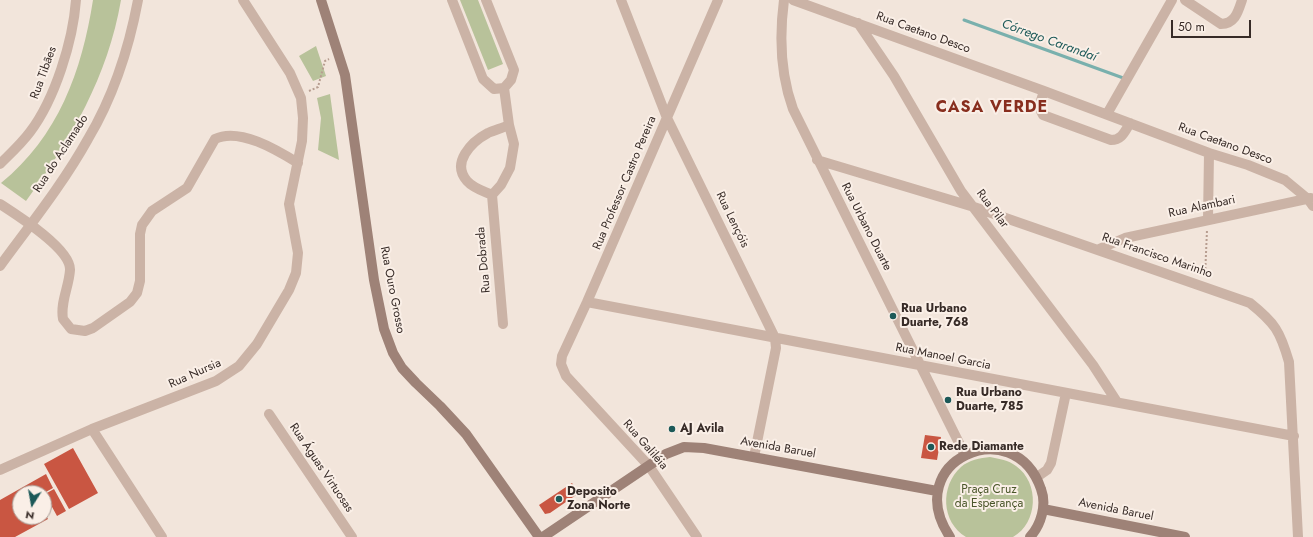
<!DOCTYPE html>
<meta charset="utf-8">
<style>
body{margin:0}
#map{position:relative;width:1313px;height:537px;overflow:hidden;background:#f2e5db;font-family:Jost,sans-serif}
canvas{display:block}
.north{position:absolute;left:12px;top:485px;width:40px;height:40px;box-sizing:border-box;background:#faefe7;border:1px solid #aca19a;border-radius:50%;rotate:191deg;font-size:11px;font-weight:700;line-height:16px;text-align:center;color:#372b27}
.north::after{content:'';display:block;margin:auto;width:14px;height:18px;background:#1c5958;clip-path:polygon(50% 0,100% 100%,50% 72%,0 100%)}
.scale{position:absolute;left:1171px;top:20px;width:80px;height:18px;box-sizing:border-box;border:2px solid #372b27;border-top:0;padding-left:5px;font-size:12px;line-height:14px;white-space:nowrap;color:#372b27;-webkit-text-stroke:3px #faefe7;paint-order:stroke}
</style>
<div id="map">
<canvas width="1313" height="537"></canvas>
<div class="north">N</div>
<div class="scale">50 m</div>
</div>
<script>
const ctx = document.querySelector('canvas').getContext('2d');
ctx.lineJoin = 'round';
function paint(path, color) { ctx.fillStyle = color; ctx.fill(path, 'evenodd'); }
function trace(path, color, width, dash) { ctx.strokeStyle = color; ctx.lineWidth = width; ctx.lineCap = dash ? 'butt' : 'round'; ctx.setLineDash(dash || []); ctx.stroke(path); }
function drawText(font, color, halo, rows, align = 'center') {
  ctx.font = font + ' Jost,sans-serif'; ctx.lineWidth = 4; ctx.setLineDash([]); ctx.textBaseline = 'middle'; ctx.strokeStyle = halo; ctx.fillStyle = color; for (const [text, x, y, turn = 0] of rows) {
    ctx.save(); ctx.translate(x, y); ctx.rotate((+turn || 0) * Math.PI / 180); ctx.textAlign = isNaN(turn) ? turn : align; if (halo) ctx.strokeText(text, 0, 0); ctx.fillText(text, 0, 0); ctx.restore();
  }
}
const green = new Path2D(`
 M93 0H121C108 76 71 140 26 201L1 183C58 137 82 71 93 0Z
 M460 0H478L503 64 488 70Z
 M316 46 326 76 313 81 299 56Z
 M330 94 339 160 318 150 321 118 317 98Z
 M990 457C1000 459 1008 460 1016 466 1040 483 1038 523 1013 537H966C941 522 940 486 961 467 969 460 980 458 990 457Z`);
const stream = new Path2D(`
 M964 20 1126 79`);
const building = new Path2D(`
 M925 435 941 437 937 460 921 458Z
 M73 448 98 493 69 509 44 464Z
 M46 474 53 488 44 493H20V517H44V512L48 519 15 537H0V500Z
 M572 483 579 493 550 513 545 514 539 505Z
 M54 489 66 511 57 516 45 494Z`);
const path = new Path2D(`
 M309 91 318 87 325 61 329 59
 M1205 277 1207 230`);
const street = new Path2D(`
 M452 0 483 79 494 89 504 88 511 80 514 70 486 0
 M621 0 667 118 775 338 776 348 754 457
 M784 0C779 38 780 73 793 109L965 455
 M793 0 1044 91 1209 153 1248 165 1285 180 1308 199 1313 206
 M1185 0 1221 24C1235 24 1238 12 1242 0
 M858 23 894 76 961 191 1093 365 1117 402
 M1044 91 1039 107 1043 115 1111 140C1122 140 1125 131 1130 123
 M1107 114 1172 0
 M817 160 974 207 1250 303C1275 323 1280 331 1289 362L1298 537
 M0 164C10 154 21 144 30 132 55 99 73 41 76 0
 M492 195 503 324
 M492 195 501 185 510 168 514 144 509 125 504 88
 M492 195C483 191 473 188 467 181 451 163 471 142 488 133 495 130 502 128 509 125
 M0 204C17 215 71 249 70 270 69 287 60 302 63 319L71 329 85 331 93 328 130 302 137 293 140 281V234L142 225 152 211 187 188 215 139C239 127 277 150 298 163
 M1208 219 1209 153
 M1099 249 1125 238 1311 198
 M0 266C30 225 63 184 88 139 113 97 129 48 138 0
 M587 302 1294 436
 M269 414 352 537
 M92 429 162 537
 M0 470 92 429 216 381 239 366 257 344 289 290 296 273 298 253 289 204 302 141 303 118 301 98 290 73 243 0
 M1037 477 1047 470 1051 463 1066 393
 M697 537 649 466 566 376 561 364 562 356 587 302 718 0`);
const secondary = new Path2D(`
 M321 0 345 75 374 280 384 329 393 353 402 368 416 383 440 406 466 434 539 537
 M1043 509 1185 537
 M543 537 666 454 684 447 704 448 937 491
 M950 537C899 461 1014 410 1041 489 1047 505 1041 525 1030 537`);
const markers = [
 [893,316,4,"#1c5958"],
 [948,400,4,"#1c5958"],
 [672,429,4,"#1c5958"],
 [931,447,4,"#1c5958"],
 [559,499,4,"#1c5958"]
];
const streetNames = [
 ["Rua Caetano Desco",923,33,20],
 ["Rua Tibães",44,73,-70],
 ["Rua Caetano Desco",1225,144,20],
 ["Rua do Aclamado",61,154,-57],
 ["Rua Professor Castro Pereira",625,183,-67],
 ["Rua Alambari",1202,207,-12],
 ["Rua Pilar",992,209,53],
 ["Rua Lençóis",732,220,64],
 ["Rua Urbano Duarte",866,227,63],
 ["Rua Francisco Marinho",1157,256,19],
 ["Rua Dobrada",484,260,-95],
 ["Rua Ouro Grosso",392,290,79],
 ["Rua Manoel Garcia",943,357,11],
 ["Rua Nursia",195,374,-24],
 ["Rua Galiléia",645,445,49],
 ["Avenida Baruel",778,448,10],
 ["Rua Águas Virtuosas",321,468,56],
 ["Avenida Baruel",1116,510,11]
];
const poiNames = [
 ["Rua Urbano",901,309],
 ["Duarte, 768",901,323],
 ["Rua Urbano",956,393],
 ["Duarte, 785",956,407],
 ["AJ Avila",680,429],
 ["Rede Diamante",939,447],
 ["Deposito",567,492],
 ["Zona Norte",567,506]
];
const parkNames = [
 ["Praça Cruz",989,490],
 ["da Esperança",989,504]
];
const waterNames = [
 ["Córrego Carandaí",1049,41,20]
];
const districtNames = [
 ["CASA VERDE",992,108]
];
paint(green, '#b8c29a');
trace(stream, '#79b0ad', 3);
paint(building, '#c95642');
trace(path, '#b79d90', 2, [2, 2]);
trace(street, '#cbb3a6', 10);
trace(secondary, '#9e8277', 10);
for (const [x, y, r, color] of markers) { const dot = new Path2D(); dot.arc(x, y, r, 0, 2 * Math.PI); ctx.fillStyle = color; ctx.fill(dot); trace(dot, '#faefe7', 1.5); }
drawText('12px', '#372b27', '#faefe7', streetNames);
drawText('bold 12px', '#372b27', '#faefe7', poiNames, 'left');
drawText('12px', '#4a562a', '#faefe7', parkNames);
drawText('italic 13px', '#1c5958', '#faefe7', waterNames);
ctx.letterSpacing = '1px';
drawText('bold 16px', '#882e1e', '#faefe7', districtNames);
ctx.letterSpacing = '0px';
</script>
